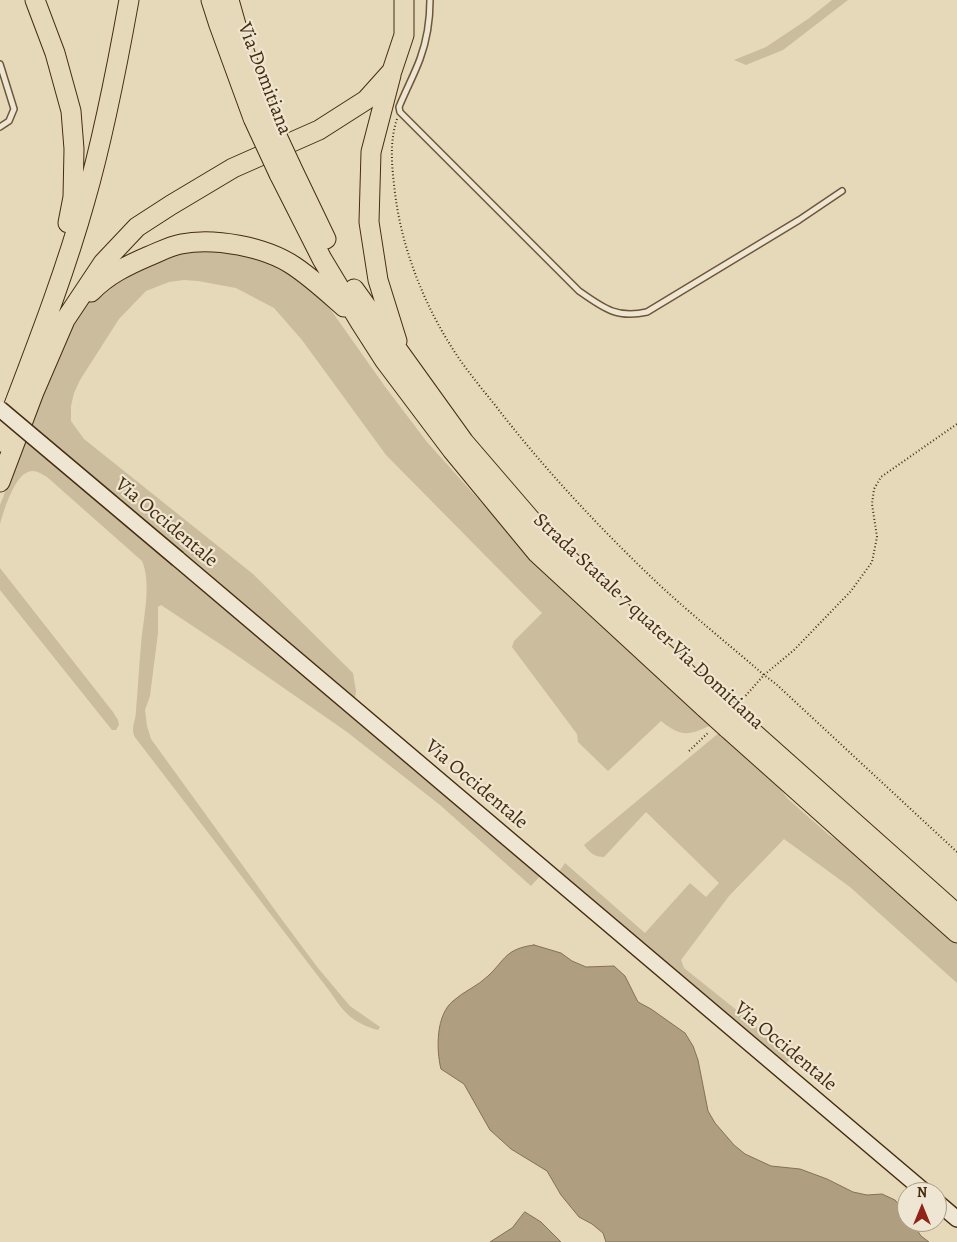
<!DOCTYPE html>
<style>
body{margin:0}
#map{position:relative;width:957px;height:1242px;overflow:hidden;background:#e5d9b9;font-family:Alegreya,serif}
canvas{display:block}
.north{position:absolute;left:897px;top:1182px;width:50px;height:50px;box-sizing:border-box;background:#eee6d2;border:1px solid #ab9c84;border-radius:50%;rotate:0deg;font-size:14px;font-weight:700;line-height:20px;text-align:center;color:#462c0e}
.north::after{content:'';display:block;margin:auto;width:18px;height:22px;background:#8f2418;clip-path:polygon(50% 0,100% 100%,50% 72%,0 100%)}
</style>
<div id="map">
<canvas width="957" height="1242"></canvas>
<div class="north">N</div>
</div>
<script>
const ctx = document.querySelector('canvas').getContext('2d');
ctx.lineJoin = 'round';
function paint(path, color) { ctx.fillStyle = color; ctx.fill(path, 'evenodd'); }
function trace(path, color, width, dash) { ctx.strokeStyle = color; ctx.lineWidth = width; ctx.lineCap = dash ? 'butt' : 'round'; ctx.setLineDash(dash || []); ctx.stroke(path); }
function drawText(font, color, halo, rows, align = 'center') {
  ctx.font = font + ' Alegreya,serif'; ctx.lineWidth = 4.5; ctx.setLineDash([]); ctx.textBaseline = 'middle'; ctx.strokeStyle = halo; ctx.fillStyle = color; for (const [text, x, y, turn = 0] of rows) {
    ctx.save(); ctx.translate(x, y); ctx.rotate((+turn || 0) * Math.PI / 180); ctx.textAlign = isNaN(turn) ? turn : align; if (halo) ctx.strokeText(text, 0, 0); ctx.fillText(text, 0, 0); ctx.restore();
  }
}
const green = new Path2D(`
 M832 0H848L783 50 746 65 734 60 766 47 808 19Z
 M190 246 270 259 321 296 386 388 427 442 505 529 569 595 711 725C689 736 681 737 661 721L608 771 578 742 577 734 512 647 514 641 542 613 386 455 302 340 274 308 236 288 198 281 184 280 169 282 146 291 119 319 80 380 74 393 71 406V421L84 439 253 574 353 673 356 691 355 698H352L181 552 541 875 531 886 440 805 347 732 232 652 161 605 158 607V633L150 696 145 710 147 726 151 739 280 917 318 968 350 1006 380 1027 378 1030C353 1023 344 1013 331 993L134 736C131 725 136 721 136 710 138 688 139 666 141 645 143 620 152 583 142 561L47 477C41 474 35 469 28 472 14 477 4 510 0 524V505L43 396 72 326 88 303 115 276Z
 M0 568 113 712 118 720 119 725 116 730H112L0 590Z
 M720 732 768 774 788 799 829 835 847 846 957 942V983L850 887 784 839 729 896 681 960 684 968 794 1056 786 1063 558 873 565 863 645 933 690 883 706 897 719 883 646 812 604 857C594 857 590 853 584 845Z`);
const water = new Path2D(`
 M534 945 561 953 572 961 586 967 614 966 625 976 638 1002 651 1009 685 1033 693 1046 698 1060 708 1111 715 1123 734 1145 745 1154 771 1166 800 1169 827 1179 853 1192 867 1195 882 1194 895 1200 907 1214V1222H912L921 1236 929 1242H606L603 1233 592 1224 579 1217 561 1195 547 1171 511 1149 490 1130 464 1084 441 1069C436 1049 436 1015 453 1001 464 991 478 986 488 976 506 959 505 949 534 945Z
 M525 1212 541 1222 561 1242H490L512 1228Z`);
const path = new Path2D(`
 M397 119C389 143 392 168 395 193 402 250 425 307 456 354 468 372 482 389 495 405 541 465 593 521 647 573 684 609 725 641 764 675L776 684 957 852
 M741 701 764 675 794 650 851 591 872 562 877 537 872 504 874 489 881 477 957 424
 M689 751 709 732`);
const lane = new Path2D(`
 M430 0C430 20 427 40 420 59 414 75 406 90 399 107L400 112 579 291C603 308 617 319 647 312L799 220 842 191
 M0 64 14 109 9 121 0 127`);
const secondary = new Path2D(`
 M178 559 925 1192
 M937 1202 957 1219`);
const highway = new Path2D(`
 M35 0 55 53 71 111 74 149 73 197 68 223
 M211 0 219 25 253 118
 M229 0 240 39 264 108
 M391 75 371 152 369 222 378 280 397 341
 M291 166 326 239
 M279 174 322 259 360 322 385 361 452 450 537 553 705 708
 M354 289 464 442 532 521 550 541 661 650 714 698
 M91 292C107 275 128 265 149 256 159 252 170 246 181 244 214 237 266 247 294 266 312 278 328 293 344 307
 M0 442C30 362 62 283 85 201 104 135 117 67 129 0
 M0 482 34 392 65 320 103 263 137 227 171 205 233 168 319 130 366 100 392 71 404 35V0
 M737 718 957 914
 M727 728 957 933`);
const secondaryBridge = new Path2D(`
 M0 409 178 559`);
const highwayBridge = new Path2D(`
 M264 108 291 166
 M253 118 279 174
 M714 698 737 718
 M705 708 727 728`);
const streetNames = [
 ["Via Domitiana",264,79,69],
 ["Via Occidentale",166,523,40],
 ["Strada Statale 7 quater Via Domitiana",648,622,43],
 ["Via Occidentale",476,785,40],
 ["Via Occidentale",785,1047,40]
];
paint(green, '#cabc9c');
paint(water, '#af9e7f');
trace(water, '#857052', 1);
trace(lane, '#6e5739', 8);
trace(secondary, '#462c0e', 18);
trace(highway, '#462c0e', 21);
trace(path, '#462c0e', 2, [1, 2.5]);
trace(lane, '#eee6d2', 5);
trace(secondary, '#eee6d2', 15);
trace(highway, '#e5d9b9', 19);
trace(secondaryBridge, '#462c0e', 18, []);
trace(highwayBridge, '#462c0e', 21, []);
trace(secondaryBridge, '#eee6d2', 15);
trace(highwayBridge, '#e5d9b9', 19);
drawText('20px', '#462c0e', '#eee6d2', streetNames);
</script>
